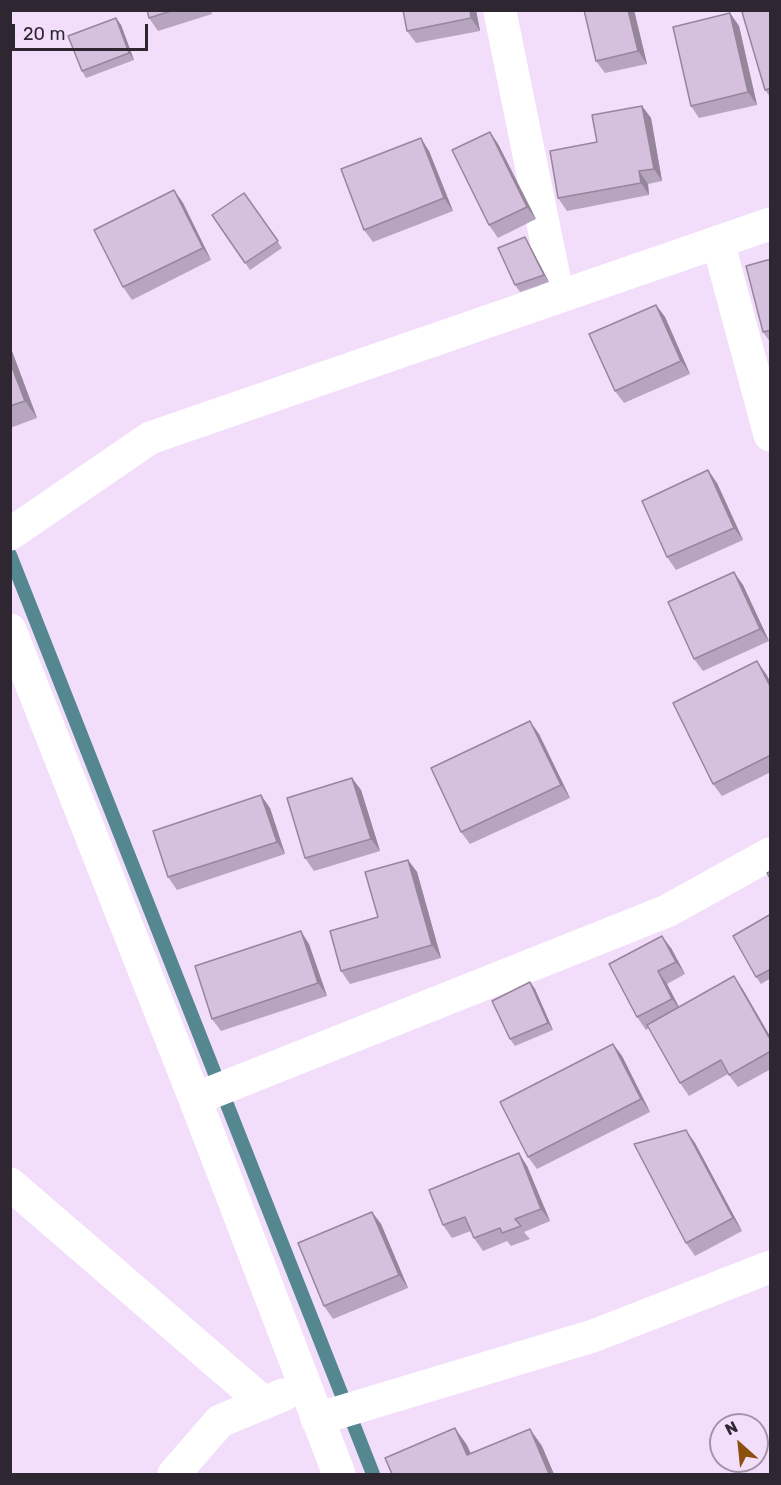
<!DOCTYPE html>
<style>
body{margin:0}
#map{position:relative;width:781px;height:1485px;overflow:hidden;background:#f2ddfb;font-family:Rubik,sans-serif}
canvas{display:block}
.frame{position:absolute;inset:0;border:12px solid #2e2631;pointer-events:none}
.north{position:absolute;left:709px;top:1413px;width:60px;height:60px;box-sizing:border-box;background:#f2ddfb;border:2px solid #a494aa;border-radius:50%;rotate:333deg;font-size:16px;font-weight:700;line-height:24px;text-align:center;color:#2e2631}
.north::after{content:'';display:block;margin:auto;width:21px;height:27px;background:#8b4f0e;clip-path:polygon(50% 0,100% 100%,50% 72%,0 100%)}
.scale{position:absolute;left:12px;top:24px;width:136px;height:27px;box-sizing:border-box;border:3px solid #2e2631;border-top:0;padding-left:8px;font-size:18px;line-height:21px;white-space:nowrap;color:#2e2631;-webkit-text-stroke:4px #f2ddfb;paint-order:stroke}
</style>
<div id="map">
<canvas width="781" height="1485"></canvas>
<div class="frame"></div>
<div class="north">N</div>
<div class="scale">20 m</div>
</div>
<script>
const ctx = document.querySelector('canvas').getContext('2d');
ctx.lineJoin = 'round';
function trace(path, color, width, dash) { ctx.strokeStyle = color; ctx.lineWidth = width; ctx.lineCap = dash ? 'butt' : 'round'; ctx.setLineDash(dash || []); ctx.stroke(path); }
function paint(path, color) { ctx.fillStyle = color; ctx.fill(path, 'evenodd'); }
const stream = new Path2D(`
 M10 555 373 1474`);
const minor = new Path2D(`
 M500 12 558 297
 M718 242 770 435
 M10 534 150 438 770 224
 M10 630 195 1099 339 1474
 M195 1099 667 911 770 854
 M10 1184 264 1403
 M317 1419 593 1336 770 1267
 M174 1474 220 1421 283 1395`);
const wall = new Path2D(`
 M147 10H211L212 14 158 31 149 18Z
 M476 10 480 31 416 43 407 31Z
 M634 10 647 64 605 73 596 61Z
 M771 10V98L765 90Z
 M730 13 739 26 757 105 699 118 691 106Z
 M116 18 121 25 134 60 86 78 82 71Z
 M642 106 651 118 662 181 648 184 649 195 567 211 558 198 597 142Z
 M490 132 498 144 536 219 498 238 489 225Z
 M429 151 453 211 373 242 364 230Z
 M174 190 183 203 211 260 132 300 123 287Z
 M244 193 282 248 250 270 212 215Z
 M529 244 549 282 520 292 515 285Z
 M771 259V343L763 332Z
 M656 305 665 317 690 374 624 403 615 391Z
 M10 346 37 418 10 428Z
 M717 483 743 540 676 570 667 557Z
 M743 585 769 641 703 671 694 659Z
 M766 674 771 683V772L722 796 713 784Z
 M539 734 570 798 470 844 461 832Z
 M352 778 361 790 380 851 314 871 305 858Z
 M270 808 285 854 177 890 168 877Z
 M408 860 417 872 441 958 350 984 341 971 378 917Z
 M771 914V978L761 984 756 977Z
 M309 944 327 996 221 1031 212 1019Z
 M671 948 685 974 667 984 679 1007 742 988 771 1038V1069L738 1087 728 1074 689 1096 680 1083 649 1028 646 1030 637 1017 609 964Z
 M530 982 535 989 553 1030 515 1046 510 1039Z
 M613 1044 622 1056 650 1112 537 1169 528 1157Z
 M695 1143 742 1231 695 1256 686 1243Z
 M527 1166 550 1221 524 1232 530 1239 511 1246 507 1241 483 1251 474 1238 471 1231 452 1238 443 1225Z
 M372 1212 381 1224 408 1288 333 1319 324 1306Z`);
const shadedWall = new Path2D(`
 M470 10H476L480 31 471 18Z
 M628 10H634L647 64 638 51Z
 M730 13 739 26 757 105 748 92Z
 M116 18 121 25 134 60 129 53Z
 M642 106 651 118 662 181 654 169Z
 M490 132 498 144 536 219 527 207Z
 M421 138 429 151 453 211 444 198Z
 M639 171 648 184 649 195 641 183Z
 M174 190 183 203 211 260 203 248Z
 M525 237 529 244 549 282 544 275Z
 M656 305 665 317 690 374 681 361Z
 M10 346 37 418 25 401 10 362Z
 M708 470 717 483 743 540 734 528Z
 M734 572 743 585 769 641 760 629Z
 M757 661 766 674 771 683V688Z
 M530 721 539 734 570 798 561 785Z
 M352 778 361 790 380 851 371 839Z
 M261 795 270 808 285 854 277 842Z
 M408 860 417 872 441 958 432 945Z
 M301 931 309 944 327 996 318 983Z
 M662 936 671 948 685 974 676 962Z
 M658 971 667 984 681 1011 672 999Z
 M734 976 742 988 771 1038V1041Z
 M530 982 535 989 553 1030 548 1023Z
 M613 1044 622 1056 650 1112 641 1099Z
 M686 1130 695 1143 742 1231 733 1218Z
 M519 1153 527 1166 550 1221 541 1209Z
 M372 1212 381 1224 408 1288 399 1275Z
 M455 1428 467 1445 479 1472 467 1455Z
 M530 1429 542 1446 554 1474H549Z`);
const building = new Path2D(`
 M147 10H174L149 18Z
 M403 10H470L471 18 407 31Z
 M584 10H628L638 51 596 61Z
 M749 10H771V88L765 90 742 12Z
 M730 13 748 92 691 106 673 27Z
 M116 18 129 53 82 71 68 36Z
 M642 106 654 169 639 171 641 183 558 198 550 151 597 142 592 115Z
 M490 132 527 207 489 225 452 150Z
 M421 138 444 198 364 230 341 169Z
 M174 190 203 248 123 287 94 230Z
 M244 193 278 241 245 263 212 215Z
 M525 237 544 275 515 285 498 248Z
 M771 259V330L763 332 746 266Z
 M656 305 681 361 615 391 589 334Z
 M10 362 25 401 10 406Z
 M708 470 734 528 667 557 642 501Z
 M734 572 760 629 694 659 668 602Z
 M757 661 771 688V755L713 784 673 703Z
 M530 721 561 785 461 832 431 768Z
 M352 778 371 839 305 858 287 798Z
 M261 795 277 842 168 877 153 831Z
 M408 860 432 945 341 971 330 931 378 917 365 872Z
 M771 871V880L767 873Z
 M771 914V969L756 977 733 936Z
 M301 931 318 983 212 1019 195 966Z
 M662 936 676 962 658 971 672 999 637 1017 609 964Z
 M734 976 771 1041V1051L729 1075 721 1060 680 1083 647 1025Z
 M530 982 548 1023 510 1039 492 1001Z
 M613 1044 641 1099 528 1157 500 1102Z
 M686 1130 733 1218 686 1243 634 1144Z
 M519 1153 541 1209 515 1219 521 1226 502 1233 500 1228 474 1238 465 1217 443 1225 429 1190Z
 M372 1212 399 1275 324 1306 298 1243Z
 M455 1428 467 1455 530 1429 549 1474H392L385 1458Z`);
trace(stream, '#548790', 14);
trace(minor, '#fff', 33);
paint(wall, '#b7a5bf');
paint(shadedWall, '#95869b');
paint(building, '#d5c0de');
trace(building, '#95869b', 1.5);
</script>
